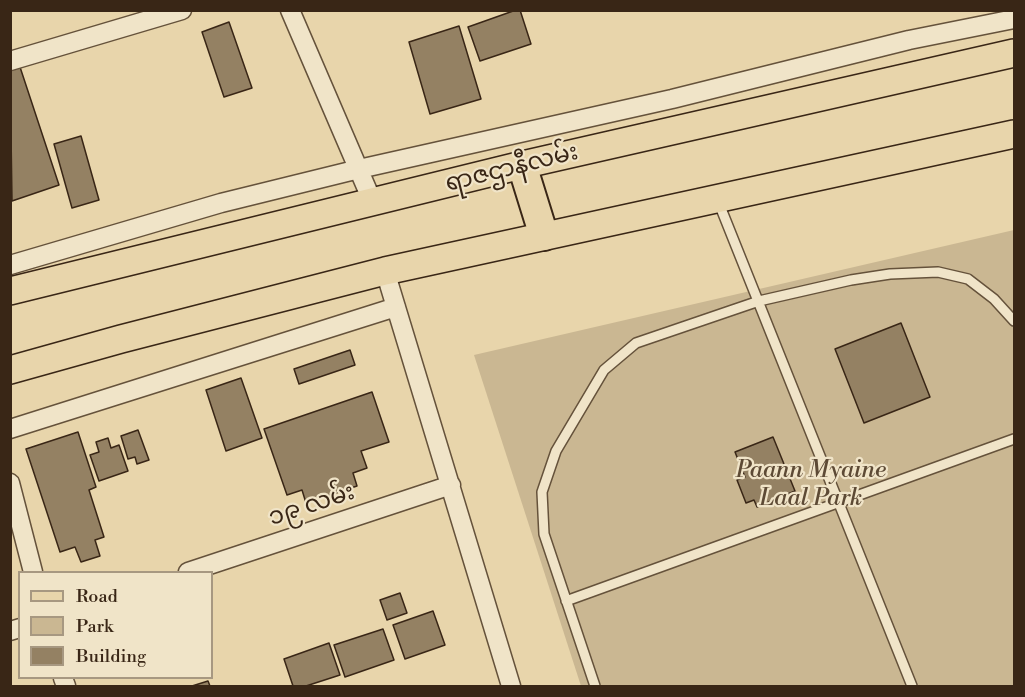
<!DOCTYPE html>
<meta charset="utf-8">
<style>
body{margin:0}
#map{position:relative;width:1025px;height:697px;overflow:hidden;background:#e8d5ab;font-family:"Libre Bodoni",serif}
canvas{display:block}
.frame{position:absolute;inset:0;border:12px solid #392616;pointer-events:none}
.legend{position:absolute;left:18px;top:571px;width:195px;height:108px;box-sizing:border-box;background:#f0e4c8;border:2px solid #a79881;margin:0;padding:8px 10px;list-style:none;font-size:18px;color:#392616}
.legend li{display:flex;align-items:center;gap:12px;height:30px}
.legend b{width:30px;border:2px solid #a79881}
</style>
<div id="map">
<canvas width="1025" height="697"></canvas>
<div class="frame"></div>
<ul class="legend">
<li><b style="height:8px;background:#e8d5ab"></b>Road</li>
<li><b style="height:16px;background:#cab792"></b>Park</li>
<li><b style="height:16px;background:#948163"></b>Building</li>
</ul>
</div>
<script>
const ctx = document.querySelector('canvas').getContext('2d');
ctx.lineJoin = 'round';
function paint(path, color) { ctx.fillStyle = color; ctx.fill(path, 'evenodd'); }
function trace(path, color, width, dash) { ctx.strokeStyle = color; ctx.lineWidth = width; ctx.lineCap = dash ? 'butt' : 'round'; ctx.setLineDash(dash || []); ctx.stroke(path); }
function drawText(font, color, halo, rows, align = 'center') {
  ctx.font = font + ' "Libre Bodoni","Noto Sans Myanmar",serif'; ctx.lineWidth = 4.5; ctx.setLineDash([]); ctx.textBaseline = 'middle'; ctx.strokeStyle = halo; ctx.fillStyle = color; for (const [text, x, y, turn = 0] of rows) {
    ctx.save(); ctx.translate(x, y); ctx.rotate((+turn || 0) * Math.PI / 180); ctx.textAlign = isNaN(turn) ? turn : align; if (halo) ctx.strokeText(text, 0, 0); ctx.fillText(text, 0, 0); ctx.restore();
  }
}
const green = new Path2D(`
 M1014 230V686H581L474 355Z`);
const building = new Path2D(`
 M516 10H520L531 44 480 61 468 27Z
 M229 22 252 88 224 97 202 32Z
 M459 26 481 99 430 114 409 42Z
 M19 64 59 185 12 201 10 67Z
 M81 136 99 200 72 208 54 144Z
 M901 323 930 397 864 423 835 349Z
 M350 350 355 365 299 384 294 369Z
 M241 378 262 438 226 451 206 390Z
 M372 392 389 442 361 451 367 468 353 473 357 486 306 503 302 490 287 495 264 429Z
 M138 430 149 460 137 464 135 457 128 459 121 436Z
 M78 432 96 487 89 490 104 537 95 540 100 556 81 562 75 547 60 552 26 449Z
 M773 437 795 491 757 507 754 500 746 503 737 480 745 477 735 452Z
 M108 438 111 448 119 445 128 471 99 481 90 455 99 452 96 442Z
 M400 593 407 613 387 620 380 600Z
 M433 611 445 645 405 659 393 625Z
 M383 629 394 660 345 677 334 645Z
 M329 643 340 675 306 686H293L284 659Z
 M208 681 210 686H192Z`);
const service = new Path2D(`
 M718 201 912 686
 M566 601 1014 439
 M595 686 544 534 542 492 556 451 604 370 636 343 759 301 851 280 890 274 938 272 968 279 994 299 1014 321`);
const minor = new Path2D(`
 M290 10 373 203
 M10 61 182 10
 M10 265 221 203 359 169 672 99 909 40 1014 19
 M385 271 511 686
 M10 429 396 307
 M10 483 33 572
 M188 572 451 485
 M10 631 20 628
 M63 678 66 686`);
const primary = new Path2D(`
 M10 291 522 165 1014 53
 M10 370 121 339 385 271 1014 134`);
const trunk = new Path2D(`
 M522 165 544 236`);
const streetNames = [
 ["ရာဇဌာနီလမ်း",512,169,-14],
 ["၁၉ လမ်း",312,506,-18]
];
const parkNames = [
 ["Paann Myaine",811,471],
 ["Laal Park",811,499]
];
paint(green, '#cab792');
paint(building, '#948163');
trace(building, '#392616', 1.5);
trace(service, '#65523b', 12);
trace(minor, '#65523b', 21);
trace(primary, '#392616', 30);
trace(trunk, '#392616', 32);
trace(service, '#f0e4c8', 9);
trace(minor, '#f0e4c8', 18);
trace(primary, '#e8d5ab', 27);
trace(trunk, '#e8d5ab', 28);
drawText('24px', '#392616', '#f0e4c8', streetNames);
drawText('italic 24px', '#5d4a35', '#f0e4c8', parkNames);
</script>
